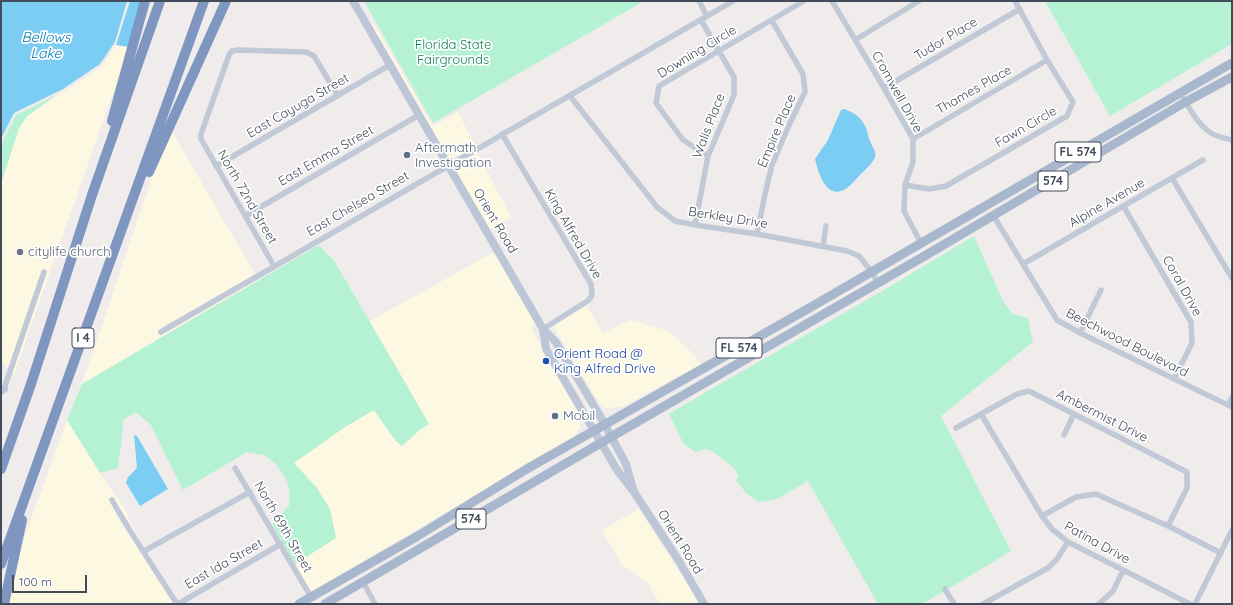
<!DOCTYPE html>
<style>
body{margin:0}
#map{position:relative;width:1233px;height:605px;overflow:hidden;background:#efeceb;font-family:Quicksand,sans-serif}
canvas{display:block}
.frame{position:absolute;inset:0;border:2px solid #424c5b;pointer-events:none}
.scale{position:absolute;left:12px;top:575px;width:75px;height:18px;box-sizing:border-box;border:2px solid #424c5b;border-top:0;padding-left:5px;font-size:12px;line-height:14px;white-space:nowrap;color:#424c5b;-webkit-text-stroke:3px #fff;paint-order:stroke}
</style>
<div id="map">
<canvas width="1233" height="605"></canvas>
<div class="frame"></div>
<div class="scale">100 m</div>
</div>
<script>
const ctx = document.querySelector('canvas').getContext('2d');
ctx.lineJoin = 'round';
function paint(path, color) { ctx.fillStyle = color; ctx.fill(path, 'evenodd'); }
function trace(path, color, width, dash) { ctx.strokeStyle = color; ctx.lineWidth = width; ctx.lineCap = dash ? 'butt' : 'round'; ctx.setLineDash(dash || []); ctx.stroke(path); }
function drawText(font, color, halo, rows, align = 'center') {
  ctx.font = font + ' Quicksand,sans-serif'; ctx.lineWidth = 3.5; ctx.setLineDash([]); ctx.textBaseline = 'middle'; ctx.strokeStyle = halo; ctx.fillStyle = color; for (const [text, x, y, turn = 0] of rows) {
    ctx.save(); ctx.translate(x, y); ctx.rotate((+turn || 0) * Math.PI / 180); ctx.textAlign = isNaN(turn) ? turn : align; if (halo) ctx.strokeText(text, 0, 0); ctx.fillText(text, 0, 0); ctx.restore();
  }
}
const commercial = new Path2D(`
 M369 24H374L432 125H435L458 112 475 146 448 161Z
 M116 45 129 47 127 53 14 374 12 373 48 270 43 268 8 368 1 361V184L12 148 19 128 27 116 57 95 65 91 102 66Z
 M171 130 255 274 157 330 160 335 258 279V280L82 384 157 163Z
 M477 152 511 217 490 230 451 166Z
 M496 251 538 324 531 328 577 410 580 419 579 429 574 437 311 592 295 564 335 538 294 463 345 427 374 410 395 440 402 446 422 428 429 424 370 321Z
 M587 306 603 333 630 320 669 331 688 349 701 364 622 407 606 408 597 400 553 326Z
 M67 420 100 473 126 511 130 523 141 543 130 527 113 497 108 499 124 528 141 552 174 604H7L17 558Z
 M639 509 652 529 700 604H660L648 583 622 565 602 530Z`);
const green = new Path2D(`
 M364 1H644L433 123Z
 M1045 1H1232V44L1110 116Z
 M57 95 27 116 19 128 1 184V152L3 141 16 115Z
 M974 236 1004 303 1013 314 1028 318 1033 342 941 416 1011 551 948 589 946 586 942 588 944 591 922 604H878L808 481 777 499 759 502 746 493 736 480 739 476 734 468 712 451 706 449 695 452 683 443 669 414 715 387 884 290Z
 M319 245 335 262 429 424 422 428 402 446 395 440 374 410 345 427 294 463 317 488 330 509 336 538 295 564 272 524 289 506 290 493 287 481 277 465 264 455 247 452 183 490 151 425 136 412 124 419 118 468 100 473 67 420 82 384Z`);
const water = new Path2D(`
 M1 1H127L115 42 100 64 63 89 14 113 1 139Z
 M130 1H142L129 47 116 45Z
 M844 109C853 112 861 117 865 126 868 131 868 138 871 143 872 147 877 152 875 157 874 162 863 172 859 176 854 181 848 189 841 191 824 196 818 170 815 159L828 140 841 110Z
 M134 435 137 436 168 489 140 506 126 483 128 477 137 468Z`);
const street = new Path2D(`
 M699 1 707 16
 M832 1 884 88 913 139V162L905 185 904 211 921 243
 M855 40 919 1
 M884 88 1020 9
 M1180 92C1188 106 1197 124 1211 133 1217 137 1225 138 1232 140
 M570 96 657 207 675 221 695 225 757 234 847 251 859 256 872 272 878 283
 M502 134 591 284 592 295 589 300 543 329
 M913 139 1047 60
 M708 156 683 140 656 103 659 86 804 1
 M216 166 390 65
 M1172 178 1232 278
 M905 185 929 189 946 186 1067 116 1073 102 1047 60 1015 1
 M1124 207 1191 322 1192 343 1174 379
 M993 215 1057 320 1080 333 1232 407
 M245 216 419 115
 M695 225 708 156 734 95V77L701 20
 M757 234 765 194 772 165 790 123 805 92 803 74 772 21
 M823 246 826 226
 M1023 264 1203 160
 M274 266 201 139V134L229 55 232 51 238 50 306 52 314 56 338 96
 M161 332 733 1
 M1080 333 1101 290
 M4 389 44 272
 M1228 405 1232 397
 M981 414 1042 516 1052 529 1068 542 1190 604
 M956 428 1017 394 1029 391 1187 472V488L1168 526
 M1064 435 1074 414
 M235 468 311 597
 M112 500C132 536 155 569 177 604
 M1042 516 1076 497 1096 494 1168 526 1221 553
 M144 551 250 492
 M363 582 375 604
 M945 589 954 604
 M178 604 281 544
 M983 604 1048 568 1057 559 1068 542
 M1099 604 1113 591 1123 571
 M1195 604 1232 530`);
const secondary = new Path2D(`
 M353 1 543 329 555 341 599 414 626 464 634 492
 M543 329 546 349 617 470 634 492 679 561 704 604
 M1 391 4 389`);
const primary = new Path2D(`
 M299 604 416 537 525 470 818 303 1232 63
 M325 604 623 430 928 254 1182 104 1232 77`);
const highway = new Path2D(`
 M112 121 145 1
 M149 172 226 1
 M1 469 31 384 92 195 160 1
 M1 564 204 1
 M4 604 22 520`);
const markers = [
 [407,155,4,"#5c6f8a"],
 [20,252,4,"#6b7280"],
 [546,361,4,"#1a4fb4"],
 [555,416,4,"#5c6f8a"]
];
const shields = [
 [1078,152,46],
 [1053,181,30],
 [83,338,22],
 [739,348,46],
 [471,519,30]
];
const shieldNames = [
 ["FL 574",1078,152],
 ["574",1053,181],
 ["I 4",83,338],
 ["FL 574",739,348],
 ["574",471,519]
];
const streetNames = [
 ["Tudor Place",946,39,-31],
 ["Downing Circle",697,52,-31],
 ["Thames Place",974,90,-30],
 ["Cromwell Drive",897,92,61],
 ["East Cayuga Street",298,106,-30],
 ["Walis Place",709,126,-69],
 ["Fawn Circle",1026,127,-30],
 ["Empire Place",777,131,-67],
 ["East Emma Street",326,156,-30],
 ["North 72nd Street",247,197,60],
 ["Alpine Avenue",1107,203,-30],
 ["East Chelsea Street",358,204,-30],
 ["Berkley Drive",728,218,9],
 ["Orient Road",495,221,59],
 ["King Alfred Drive",573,234,60],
 ["Coral Drive",1182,286,61],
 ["Beechwood Boulevard",1127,343,27],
 ["Ambermist Drive",1102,416,27],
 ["North 69th Street",283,527,60],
 ["Orient Road",680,542,58],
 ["Patina Drive",1097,543,29],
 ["East Ida Street",224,564,-30]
];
const parkNames = [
 ["Florida State",453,45],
 ["Fairgrounds",453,60]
];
const serviceNames = [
 ["Aftermath",415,148],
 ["Investigation",415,163],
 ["Mobil",563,416]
];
const worshipNames = [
 ["citylife church",28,252]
];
const transitNames = [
 ["Orient Road @",554,354],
 ["King Alfred Drive",554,369]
];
const waterNames = [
 ["Bellows",46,38],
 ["Lake",46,54]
];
paint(commercial, '#fdf8e1');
paint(green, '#b4f2d3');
paint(water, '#7ccdf4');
trace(street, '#c0c9d5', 5.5);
trace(secondary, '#bcc6d7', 8);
trace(primary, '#a8b7ce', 9);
trace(highway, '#7e96c0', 10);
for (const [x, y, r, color] of markers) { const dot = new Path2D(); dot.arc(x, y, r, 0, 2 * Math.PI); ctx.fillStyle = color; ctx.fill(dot); trace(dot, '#fff', 1.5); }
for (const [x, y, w] of shields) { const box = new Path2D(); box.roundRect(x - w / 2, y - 10, w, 20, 3); ctx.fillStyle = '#fff'; ctx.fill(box); trace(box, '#424c5b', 1); }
drawText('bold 12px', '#424c5b', null, shieldNames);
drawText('13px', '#424c5b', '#fff', streetNames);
drawText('13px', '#0e8155', '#fff', parkNames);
drawText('13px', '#4e5e75', '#fff', serviceNames, 'left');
drawText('13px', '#5b616d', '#fff', worshipNames, 'left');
drawText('13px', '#164399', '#fff', transitNames, 'left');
drawText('italic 14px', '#0077b0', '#fff', waterNames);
</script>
